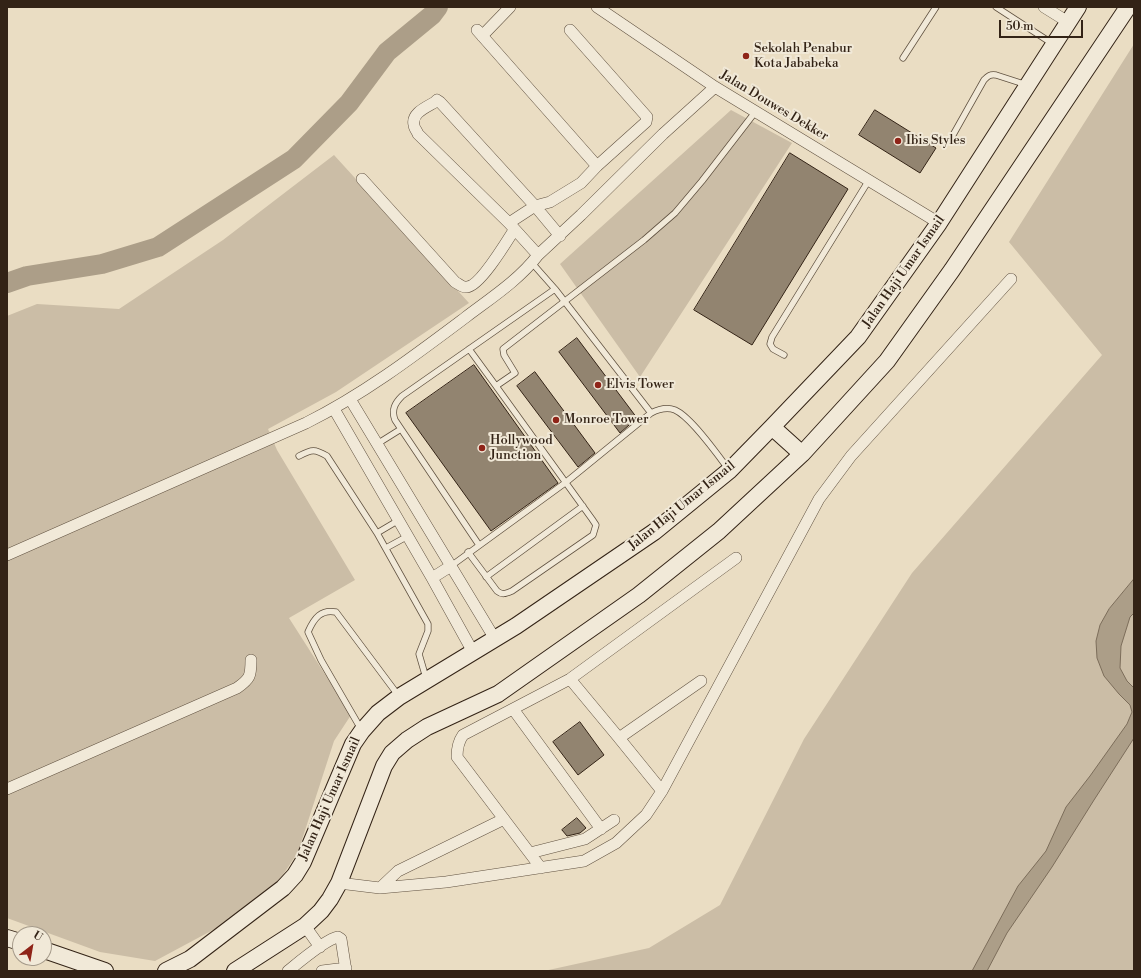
<!DOCTYPE html>
<style>
body{margin:0}
#map{position:relative;width:1141px;height:978px;overflow:hidden;background:#eaddc3;font-family:"Libre Bodoni",serif}
canvas{display:block}
.frame{position:absolute;inset:0;border:8px solid #332316;pointer-events:none}
.north{position:absolute;left:12px;top:926px;width:40px;height:40px;box-sizing:border-box;background:#f1e9d8;border:1px solid #a59a8a;border-radius:50%;rotate:31deg;font-size:11px;font-weight:700;line-height:16px;text-align:center;color:#332316}
.north::after{content:'';display:block;margin:auto;width:14px;height:18px;background:#8f2418;clip-path:polygon(50% 0,100% 100%,50% 72%,0 100%)}
.scale{position:absolute;left:999px;top:20px;width:84px;height:18px;box-sizing:border-box;border:2px solid #332316;border-top:0;padding-left:5px;font-size:12px;line-height:14px;white-space:nowrap;color:#332316;-webkit-text-stroke:3px #f1e9d8;paint-order:stroke}
</style>
<div id="map">
<canvas width="1141" height="978"></canvas>
<div class="frame"></div>
<div class="north">U</div>
<div class="scale">50 m</div>
</div>
<script>
const ctx = document.querySelector('canvas').getContext('2d');
ctx.lineJoin = 'round';
function paint(path, color) { ctx.fillStyle = color; ctx.fill(path, 'evenodd'); }
function trace(path, color, width, dash) { ctx.strokeStyle = color; ctx.lineWidth = width; ctx.lineCap = dash ? 'butt' : 'round'; ctx.setLineDash(dash || []); ctx.stroke(path); }
function drawText(font, color, halo, rows, align = 'center') {
  ctx.font = font + ' "Libre Bodoni",serif'; ctx.lineWidth = 4; ctx.setLineDash([]); ctx.textBaseline = 'middle'; ctx.strokeStyle = halo; ctx.fillStyle = color; for (const [text, x, y, turn = 0] of rows) {
    ctx.save(); ctx.translate(x, y); ctx.rotate((+turn || 0) * Math.PI / 180); ctx.textAlign = isNaN(turn) ? turn : align; if (halo) ctx.strokeText(text, 0, 0); ctx.fillText(text, 0, 0); ctx.restore();
  }
}
const green = new Path2D(`
 M1134 44V971H544L649 948 720 905 804 739 912 573 1102 355 1009 242Z
 M731 110 792 143 640 377 560 264Z
 M334 155 469 303 336 392 268 429 277 450 355 580 289 618 351 715 334 741 298 852 265 902 155 961 100 952 7 918V316L37 304 119 309 223 240Z`);
const water = new Path2D(`
 M1134 579V613L1130 617 1121 646 1120 668 1127 681 1134 688V738L1094 800 1052 867 1007 933 987 971H972L1018 886 1046 851 1066 807 1090 776 1127 724 1132 712 1130 705 1119 694 1104 676 1097 658 1096 641 1100 625 1109 609Z`);
const river = new Path2D(`
 M7 283 27 276 102 264 158 247 294 159 349 103 387 52 432 15 438 7`);
const building = new Path2D(`
 M875 110 936 148 920 173 859 135Z
 M790 153 848 189 752 345 694 310Z
 M577 338 637 418 620 433 559 352Z
 M474 365 558 483 491 531 406 413Z
 M535 372 595 453 578 467 517 386Z
 M580 722 604 755 578 775 553 742Z
 M577 818 586 828 580 833 567 836 562 830Z`);
const lane = new Path2D(`
 M996 7 1053 44
 M903 58 936 7
 M953 135 984 80C988 76 990 74 996 75L1027 85
 M532 263 555 289 651 413
 M469 349 496 386
 M784 355 773 349 770 344 772 337 869 180
 M377 444 401 429
 M299 456C312 449 315 449 327 456L377 533 428 624V631L419 654 426 678
 M377 533 399 520
 M479 545 395 420C391 410 395 403 402 396L555 289
 M386 548 408 536
 M468 552 497 591C502 595 505 594 512 591L593 535 596 525 592 519 496 386 515 373 504 355 503 349 644 240 675 213 702 181 756 111
 M451 566 565 483 651 413C657 410 667 407 675 410 691 417 718 455 729 470
 M486 577 583 506
 M361 729 321 660 308 632C314 618 321 609 336 612L398 695`);
const street = new Path2D(`
 M597 7 715 87 939 223
 M1044 7 1068 22
 M477 30 597 166
 M482 36 510 7
 M362 179 455 282C459 284 463 288 467 287 480 286 507 241 514 230
 M509 223 535 206 550 202 581 183 597 166 646 122 647 117 570 30
 M538 255 509 223 418 134C417 131 414 128 414 125 411 113 427 107 435 102L437 100 440 102 535 206 560 236
 M350 399 495 639
 M334 409 432 578 473 652
 M7 555 306 423C364 394 414 356 466 317 491 298 519 280 538 255L581 215 663 134 715 87
 M432 578 451 566
 M570 679 619 738 701 681
 M513 709 601 829
 M619 738 662 791
 M7 789 237 688C250 679 251 676 251 660
 M530 853 585 839 614 820
 M541 868 457 757C457 749 458 742 463 735L570 679 736 558
 M339 883 380 888 446 882 584 861 616 843 646 815 662 791 819 499 851 456 1011 279
 M380 888 398 871 504 819
 M305 926 320 947
 M288 971C299 962 326 939 338 937L341 939 346 971
 M322 971 346 968`);
const secondary = new Path2D(`
 M772 427 802 454
 M7 938 20 942
 M44 950 105 971
 M166 971 190 959 283 888 295 875 303 862 353 744 362 731 378 713 399 697 516 626 654 532 730 470 772 427 858 337 939 223 1078 7
 M235 971 305 926 321 911 330 899 339 883 384 766 392 753 407 740 427 727 498 694 639 595 719 531 802 454 887 361 952 270 1128 7`);
const markers = [
 [746,56,4,"#8f2418"],
 [898,141,4,"#8f2418"],
 [598,385,4,"#8f2418"],
 [556,420,4,"#8f2418"],
 [482,448,4,"#8f2418"]
];
const poiNames = [
 ["Sekolah Penabur",754,49],
 ["Kota Jababeka",754,64],
 ["Ibis Styles",906,141],
 ["Elvis Tower",606,385],
 ["Monroe Tower",564,420],
 ["Hollywood",490,441],
 ["Junction",490,456]
];
const streetNames = [
 ["Jalan Douwes Dekker",774,106,31],
 ["Jalan Haji Umar Ismail",904,272,-55],
 ["Jalan Haji Umar Ismail",682,506,-39],
 ["Jalan Haji Umar Ismail",330,799,-66]
];
paint(green, '#cbbda6');
paint(water, '#ac9e88');
trace(water, '#7c6d5a', 1);
trace(river, '#ac9e88', 20);
paint(building, '#928470');
trace(building, '#332316', 1);
trace(lane, '#615241', 7);
trace(street, '#615241', 12);
trace(secondary, '#332316', 18);
trace(lane, '#f1e9d8', 5.5);
trace(street, '#f1e9d8', 11);
trace(secondary, '#f1e9d8', 16);
for (const [x, y, r, color] of markers) { const dot = new Path2D(); dot.arc(x, y, r, 0, 2 * Math.PI); ctx.fillStyle = color; ctx.fill(dot); trace(dot, '#f1e9d8', 1.5); }
drawText('13px', '#332316', '#f1e9d8', poiNames, 'left');
drawText('13px', '#332316', '#f1e9d8', streetNames);
</script>
